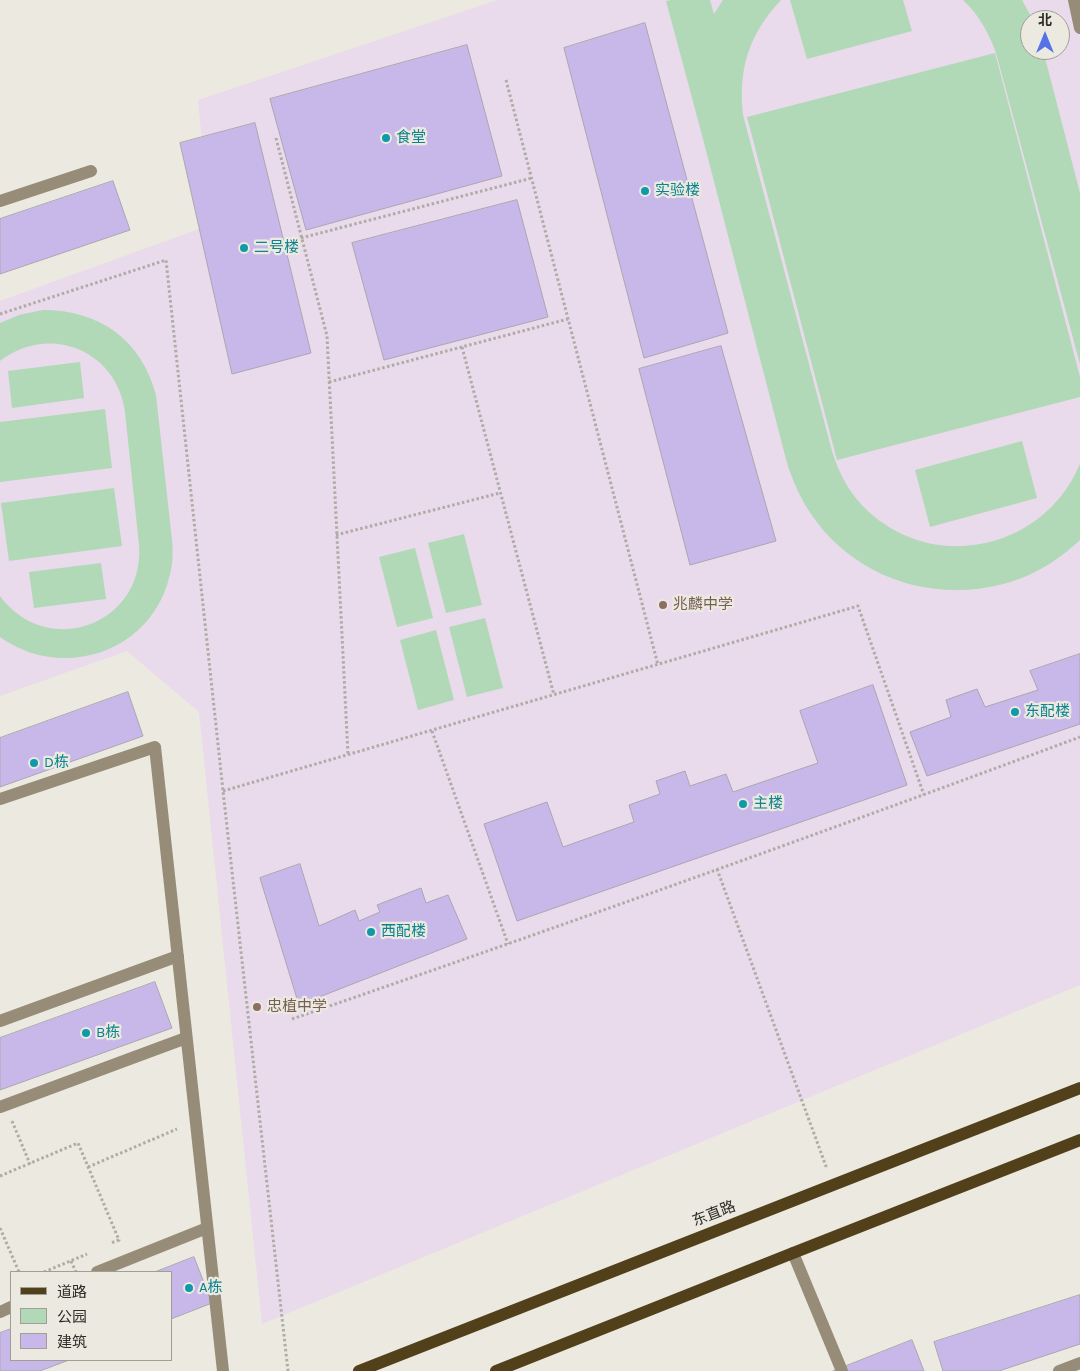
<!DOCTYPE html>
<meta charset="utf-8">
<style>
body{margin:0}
#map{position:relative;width:1080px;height:1371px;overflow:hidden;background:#ece9e0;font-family:Karla,"Noto Sans SC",sans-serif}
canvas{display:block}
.legend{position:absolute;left:10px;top:1271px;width:162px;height:90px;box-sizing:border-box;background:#ece9e0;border:1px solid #a09e97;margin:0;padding:6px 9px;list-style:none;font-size:15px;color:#2e2d29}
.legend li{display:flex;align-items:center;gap:10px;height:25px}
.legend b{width:25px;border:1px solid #a09e97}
.north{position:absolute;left:1020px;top:10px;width:50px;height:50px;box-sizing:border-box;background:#ece9e0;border:1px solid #a09e97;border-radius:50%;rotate:0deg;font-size:14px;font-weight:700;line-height:20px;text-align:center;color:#2e2d29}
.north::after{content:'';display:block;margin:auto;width:18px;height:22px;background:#5572e8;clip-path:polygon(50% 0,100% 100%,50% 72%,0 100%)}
</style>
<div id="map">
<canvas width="1080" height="1371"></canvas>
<ul class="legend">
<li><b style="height:6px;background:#52401b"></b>道路</li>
<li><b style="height:14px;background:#b1d9b8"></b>公园</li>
<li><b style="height:14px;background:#c8b8e9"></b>建筑</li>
</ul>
<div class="north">北</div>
</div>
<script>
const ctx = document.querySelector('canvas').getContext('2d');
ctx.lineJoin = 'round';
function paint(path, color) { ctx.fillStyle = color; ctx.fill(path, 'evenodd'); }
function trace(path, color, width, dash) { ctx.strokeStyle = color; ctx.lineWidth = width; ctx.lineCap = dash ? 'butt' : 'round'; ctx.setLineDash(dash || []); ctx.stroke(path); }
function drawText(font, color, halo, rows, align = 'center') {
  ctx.font = font + ' Karla,"Noto Sans SC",sans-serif'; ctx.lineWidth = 4.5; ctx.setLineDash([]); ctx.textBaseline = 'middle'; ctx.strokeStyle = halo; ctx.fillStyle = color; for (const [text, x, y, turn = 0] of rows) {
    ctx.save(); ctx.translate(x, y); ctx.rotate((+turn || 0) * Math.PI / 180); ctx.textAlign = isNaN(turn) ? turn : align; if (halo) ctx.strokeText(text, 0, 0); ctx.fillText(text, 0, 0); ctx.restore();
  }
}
const education = new Path2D(`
 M497 0H1080V985L262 1324 199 712 127 651 0 696V301L210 225 198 100ZM1030 20H1060V50H1030Z`);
const green = new Path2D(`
 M671 0H710L714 14 723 0H781C749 34 738 69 743 115L832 451C839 474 850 495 869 512 937 574 1045 548 1080 464V540C1062 557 1040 572 1016 580 941 606 856 581 811 514 800 498 793 481 787 463L703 139 666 1Z
 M790 0H903L912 31 807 59Z
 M963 0H1022L1033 20H1030V50H1043L1080 193V364L996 53C989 33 979 15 963 0Z
 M995 53 1080 377V397L837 460 747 117Z
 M43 310C99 310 141 339 156 395L172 540C173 551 173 563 170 574 153 652 63 682 0 637V596C47 660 145 625 139 545L125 412C117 350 49 323 0 361V323L19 315Z
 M80 362 84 398 12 408 8 371Z
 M105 409 112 468 0 482V422Z
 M1022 441 1037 498 930 527 915 470Z
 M114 488 122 546 9 561 1 503Z
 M464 534 482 605 446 613 428 543Z
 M415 548 433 618 397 627 379 557Z
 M101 563 106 599 34 608 29 572Z
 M485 618 503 688 467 697 449 627Z
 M436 630 454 700 418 710 400 640Z`);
const building = new Path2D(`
 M645 23 728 333 644 358 564 48Z
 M467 45 502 176 306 230 270 99Z
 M255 123 311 353 232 374 180 143Z
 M113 181 130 230 0 274V219Z
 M517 200 548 317 384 360 352 243Z
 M721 346 776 541 690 565 639 369Z
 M1080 654V724L927 776 910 732 951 717 946 700 977 689 985 707 1038 690 1030 671Z
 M873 685 907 785 517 921 484 824 547 802 563 847 634 822 629 805 660 794 656 781 685 771 690 786 726 774 733 792 818 763 800 711Z
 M128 692 143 736 0 787V738Z
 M300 864 319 926 355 910 359 921 380 912 377 905 421 888 426 903 448 895 467 939 299 1005 260 878Z
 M155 982 172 1028 0 1090V1038Z
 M194 1257 212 1303 171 1319V1272H155Z
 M1080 1295V1344L999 1371H943L934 1342Z
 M11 1329V1360H69L40 1371H0V1333Z
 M912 1340 924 1371H833Z`);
const path = new Path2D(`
 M506 80 658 665
 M276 138 327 336 348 755
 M301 238 532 178
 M0 314 166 260 223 791 288 1371
 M462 347 554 695
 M329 382 568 319
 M336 535 500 493
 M432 731 508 944
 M223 791 858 606 924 795
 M717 869 827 1169
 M292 1019C556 928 819 834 1080 737
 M12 1121 30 1164
 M88 1167 177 1129
 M0 1176 78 1143 119 1240 111 1243
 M0 1228 19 1272
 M71 1261 76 1272
 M44 1272 87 1254`);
const minor = new Path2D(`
 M1074 0 1080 28
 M0 201 91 171
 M0 799 155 747 223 1371
 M0 1021 178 956
 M0 1107 186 1038
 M793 1253 842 1371
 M97 1272 207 1228
 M0 1312 11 1307
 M1059 1371 1080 1363`);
const major = new Path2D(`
 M359 1371 1080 1088
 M496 1371 793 1253 1080 1140`);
const markers = [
 [386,138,5,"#0f9aa8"],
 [645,191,5,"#0f9aa8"],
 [244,248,5,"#0f9aa8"],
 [663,605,5,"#8d6e63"],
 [1015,712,5,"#0f9aa8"],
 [34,763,5,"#0f9aa8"],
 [743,804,5,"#0f9aa8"],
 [371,932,5,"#0f9aa8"],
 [257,1007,5,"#8d6e63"],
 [86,1033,5,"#0f9aa8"],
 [189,1288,5,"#0f9aa8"]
];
const cultureNames = [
 ["食堂",396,138],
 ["实验楼",655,191],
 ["二号楼",254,248],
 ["东配楼",1025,712],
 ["D栋",44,763],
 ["主楼",753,804],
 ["西配楼",381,932],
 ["B栋",96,1033],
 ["A栋",199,1288]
];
const educationNames = [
 ["兆麟中学",673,605],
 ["忠植中学",267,1007]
];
const streetNames = [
 ["东直路",714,1214,-21]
];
paint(education, '#e9daec');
paint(green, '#b1d9b8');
paint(building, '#c8b8e9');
trace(building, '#aaa7b0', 1);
trace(path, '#aeaca4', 3, [2.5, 2.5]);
trace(minor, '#968c78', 12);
trace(major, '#52401b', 12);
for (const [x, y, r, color] of markers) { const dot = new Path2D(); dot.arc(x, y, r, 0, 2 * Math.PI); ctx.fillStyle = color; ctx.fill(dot); trace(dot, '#ece9e0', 2); }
drawText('15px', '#0d838f', '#ece9e0', cultureNames, 'left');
drawText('15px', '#785e54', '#ece9e0', educationNames, 'left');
drawText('15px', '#2e2d29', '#ece9e0', streetNames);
</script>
